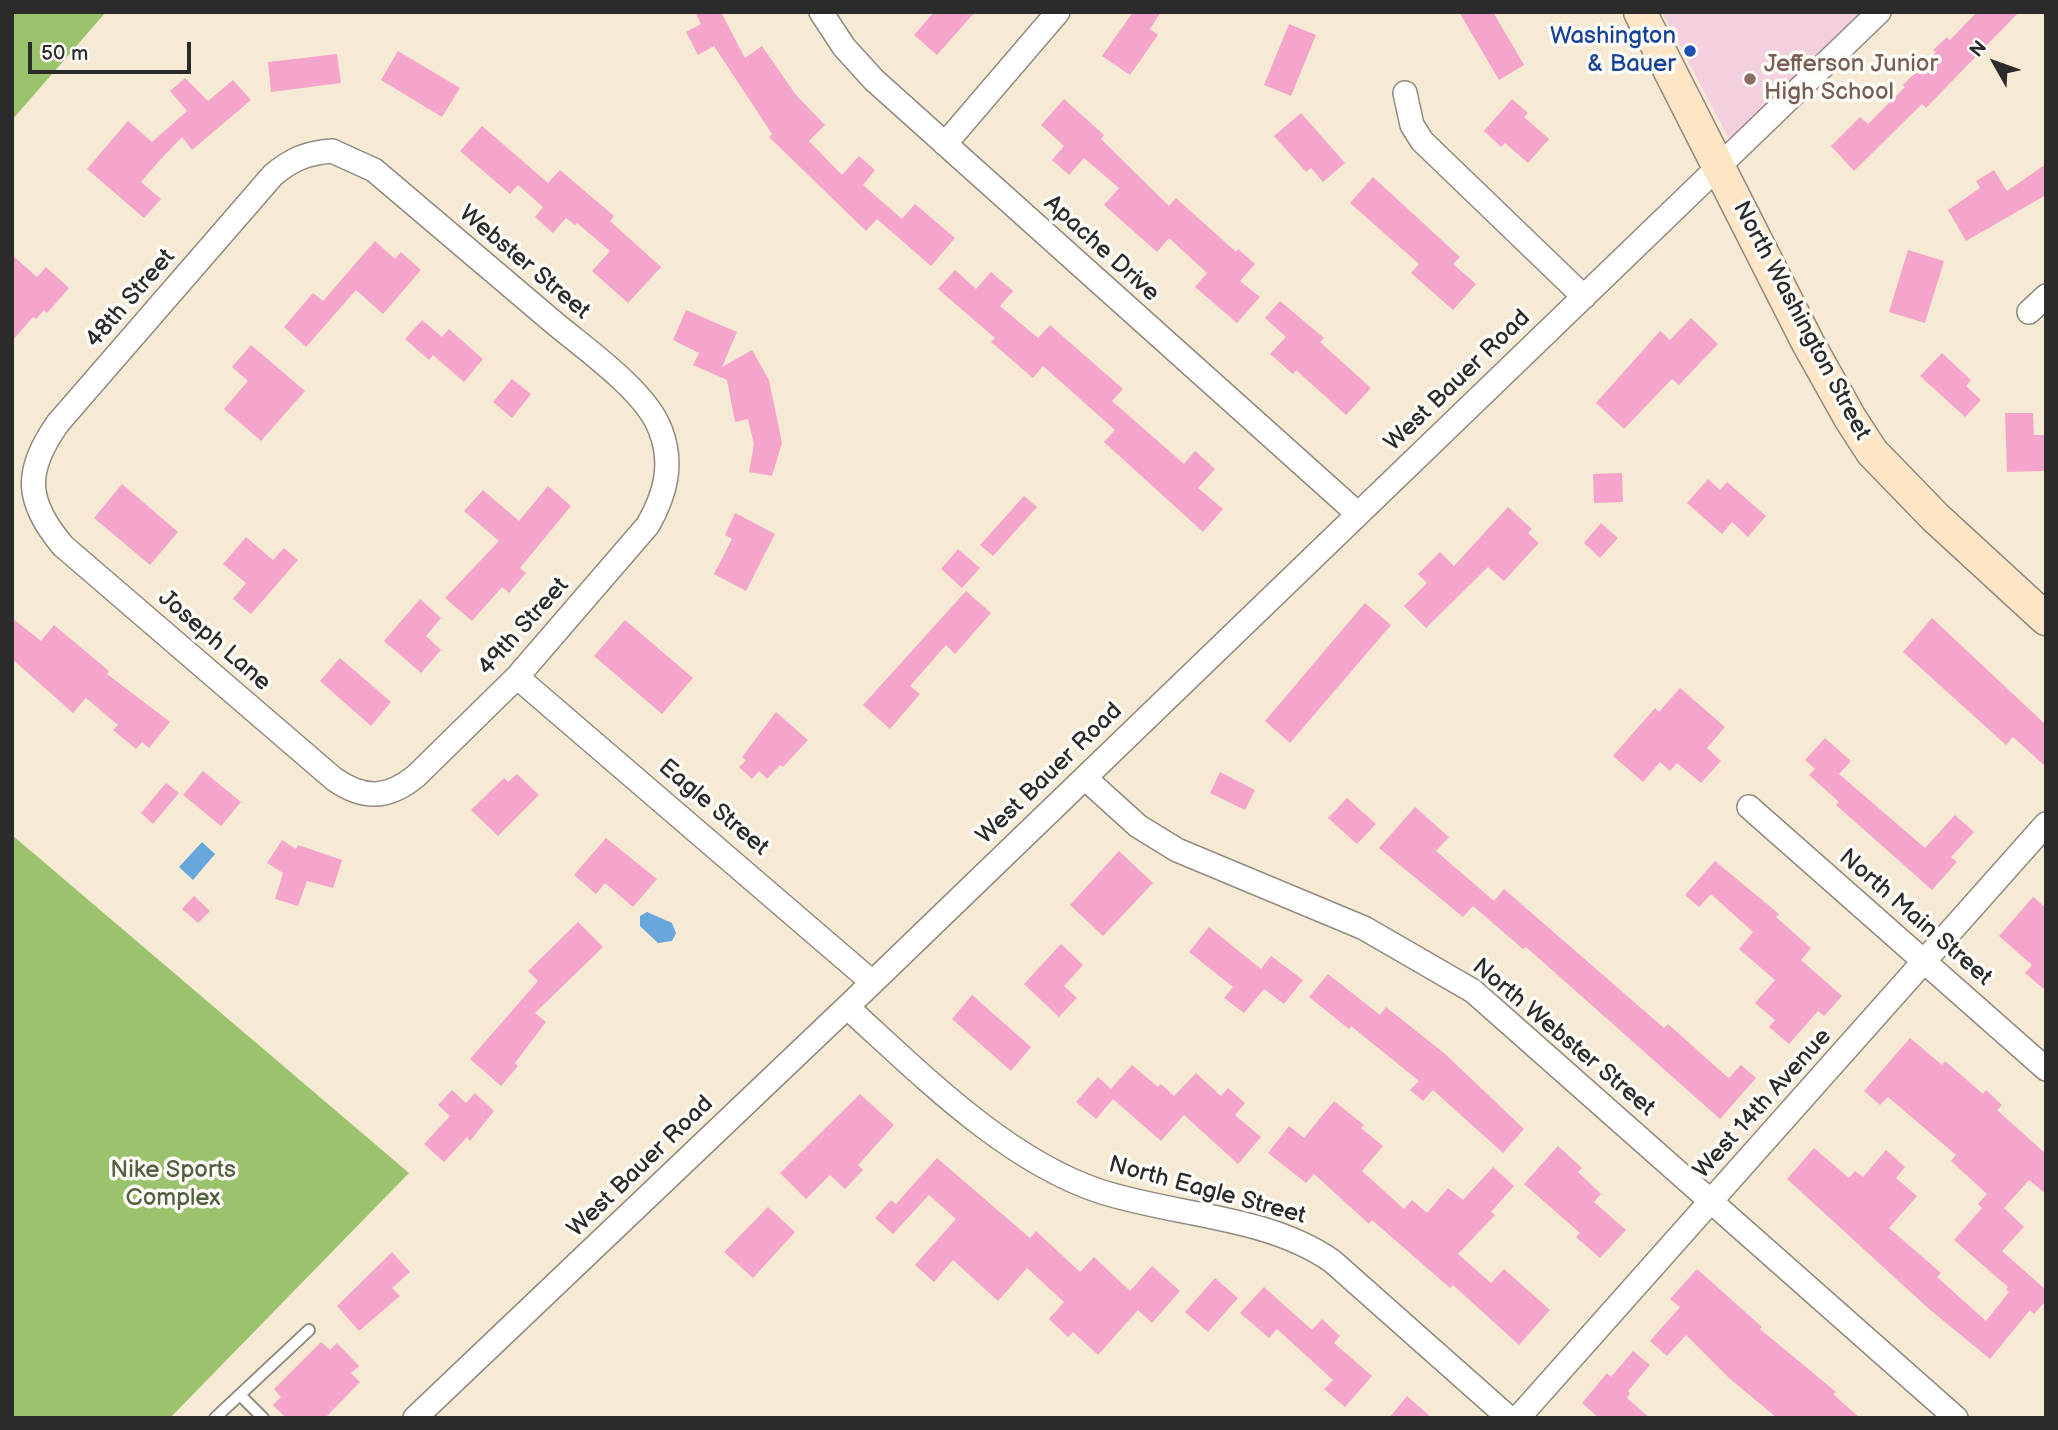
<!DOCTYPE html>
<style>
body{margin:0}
#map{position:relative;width:2058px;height:1430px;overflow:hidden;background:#f6ead5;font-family:"Balsamiq Sans",sans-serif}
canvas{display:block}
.frame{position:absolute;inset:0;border:14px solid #2b2b2b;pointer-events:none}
.north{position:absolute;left:1960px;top:28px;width:70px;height:70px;-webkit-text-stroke:5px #fdfcf7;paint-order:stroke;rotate:310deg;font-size:19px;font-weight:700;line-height:28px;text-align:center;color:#2b2b2b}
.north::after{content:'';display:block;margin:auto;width:24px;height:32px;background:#2b2b2b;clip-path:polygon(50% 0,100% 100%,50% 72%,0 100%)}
.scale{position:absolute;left:28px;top:42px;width:163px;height:32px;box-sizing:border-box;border:4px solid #2b2b2b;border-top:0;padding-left:9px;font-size:21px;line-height:24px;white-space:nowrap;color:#2b2b2b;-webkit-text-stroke:5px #fdfcf7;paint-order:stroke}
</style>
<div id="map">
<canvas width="2058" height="1430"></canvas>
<div class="frame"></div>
<div class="north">N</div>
<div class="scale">50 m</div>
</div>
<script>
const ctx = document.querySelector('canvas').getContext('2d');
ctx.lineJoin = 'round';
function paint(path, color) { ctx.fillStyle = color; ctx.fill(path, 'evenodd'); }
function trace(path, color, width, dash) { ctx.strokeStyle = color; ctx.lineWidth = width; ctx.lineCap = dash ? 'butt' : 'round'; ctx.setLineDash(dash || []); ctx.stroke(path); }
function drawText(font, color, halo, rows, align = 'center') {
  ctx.font = font + ' "Balsamiq Sans",sans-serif'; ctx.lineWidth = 7; ctx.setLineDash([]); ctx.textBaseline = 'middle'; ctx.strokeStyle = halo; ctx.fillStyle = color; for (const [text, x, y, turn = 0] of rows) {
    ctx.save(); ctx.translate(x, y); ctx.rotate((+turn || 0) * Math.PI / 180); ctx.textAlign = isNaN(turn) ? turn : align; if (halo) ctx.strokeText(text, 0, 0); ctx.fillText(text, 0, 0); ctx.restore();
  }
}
const built = new Path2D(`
 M1662 12H1873L1733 146Z`);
const green = new Path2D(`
 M12 12H106L12 120Z
 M12 835 409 1173 170 1418H12Z`);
const water = new Path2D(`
 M202 842 215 854 193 880 179 867Z
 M647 912 672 923 676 933 672 941 658 943 640 926V916Z`);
const building = new Path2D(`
 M695 12H721L745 58 762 46 796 95 825 125 809 141 842 175 859 156 875 170 863 185 902 219 915 204 955 238 931 266 877 219 866 231 769 137 772 134 714 46 698 55 686 32 701 24Z
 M934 12H975L937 55 914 35Z
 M1133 12H1161L1150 29 1158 35 1130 75 1102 56Z
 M1459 12H1493L1524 65 1499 80Z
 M1977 12H2019L1926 108 1922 104 1854 171 1831 146 1860 117 1868 124 1905 87 1903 85 1936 52 1933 50 1947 37 1950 40Z
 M1289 24 1316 35 1291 96 1264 85Z
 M398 51 460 88 442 117 381 80Z
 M337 54 341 83 271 92 268 62Z
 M185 78 208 101 233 80 251 100 192 150 182 137 159 161 141 182 161 199 144 218 87 169 128 121 152 142 187 111 170 91Z
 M1064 99 1104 135 1101 139 1169 206 1176 198 1236 252 1238 249 1255 264 1240 281 1260 297 1237 323 1195 287 1207 273 1169 238 1157 252 1104 205 1119 188 1084 158 1069 175 1052 160 1064 146 1041 125Z
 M1512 99 1528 113 1524 117 1549 139 1528 163 1505 143 1501 147 1484 131Z
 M1301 113 1345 163 1323 182 1311 168 1306 172 1274 136Z
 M482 126 548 183 560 170 614 216 610 221 661 267 628 303 592 271 610 251 577 223 575 225 566 218 553 233 535 217 543 207 518 185 510 194 460 151Z
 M2046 164V195L1966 241 1948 210 1980 188 1976 181 1994 170 2007 191Z
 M1373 177 1460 257 1453 264 1476 284 1453 310 1411 273 1419 264 1350 203Z
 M375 241 395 259 401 252 421 270 383 314 356 290 306 347 284 327 313 293 323 301Z
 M1908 250 1944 261 1925 323 1889 312Z
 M12 255 37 277 46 267 69 288 47 313 44 310 36 319 33 317 12 341Z
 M955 270 976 289 991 272 1013 291 1000 306 1038 338 1050 325 1123 389 1112 401 1184 464 1195 451 1215 469 1198 488 1223 509 1203 532 1104 442 1115 430 1043 366 1033 378 991 342 995 338 938 289Z
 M1280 301 1324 338 1320 342 1371 388 1346 415 1296 370 1293 374 1270 354 1286 337 1265 318Z
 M686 310 737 332 722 367 752 350 769 380 782 443 772 476 749 472 754 444 748 419 735 422 727 380 693 365 699 353 673 340Z
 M1691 318 1718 344 1679 385 1672 379 1624 429 1596 403 1660 331 1670 340Z
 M422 320 442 337 449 329 483 359 464 382 433 355 429 360 405 339Z
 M251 345 305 391 261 441 224 409 248 381 232 367Z
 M1942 353 1971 380 1966 386 1981 400 1965 417 1920 376Z
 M512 379 531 394 512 418 493 402Z
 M2005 413H2033L2034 435H2046V471L2007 472Z
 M1622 473 1623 502 1594 503 1593 474Z
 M1708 479 1720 490 1727 482 1766 516 1748 537 1732 522 1722 534 1687 503Z
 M122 484 178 532 150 565 94 518Z
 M548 486 571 506 520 568 526 573 509 593 502 587 472 621 445 598 499 541 464 511 483 490 519 521Z
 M1024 496 1037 507 993 556 980 545Z
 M1508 507 1532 529 1528 533 1539 543 1504 581 1488 567 1426 628 1404 606 1427 583 1418 574 1440 552 1454 566Z
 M735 513 775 534 746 591 714 574 732 539 725 535Z
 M1601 523 1618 538 1600 558 1584 543Z
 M246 537 273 560 284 548 298 560 251 614 233 599 246 583 223 564Z
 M958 549 980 568 962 588 941 569Z
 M966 591 991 613 955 654 946 645 910 686 920 694 890 729 863 705Z
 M420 599 441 618 426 636 441 650 421 673 384 641Z
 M1365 603 1391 625 1290 743 1265 721Z
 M12 618 41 641 54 625 109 671 107 674 170 722 149 748 142 742 136 749 113 730 118 725 86 698 73 713 12 659Z
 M1932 618 2046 725V767L2013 737 2006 745 1903 652Z
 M625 620 693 678 662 714 594 656Z
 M340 658 391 702 371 726 320 681Z
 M1680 688 1725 727 1707 748 1721 761 1701 783 1677 763 1670 771 1660 762 1643 782 1613 756 1655 708 1659 712Z
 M776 712 808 740 783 767 780 765 767 779 759 771 752 779 739 767 746 760 742 757Z
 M1825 738 1851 761 1839 774 1925 848 1955 815 1974 832 1951 857 1957 862 1932 890 1836 805 1839 802 1809 775 1815 769 1805 760Z
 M203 771 241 802 221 826 183 795Z
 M1220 772 1255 790 1245 810 1210 793Z
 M517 774 539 795 498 836 471 810 504 778 508 782Z
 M166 783 179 793 153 824 141 813Z
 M1347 798 1376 824 1357 844 1328 818Z
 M1415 807 1449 837 1436 851 1494 901 1504 889 1664 1028 1668 1024 1725 1075 1729 1078 1741 1065 1756 1078 1720 1119 1526 947 1523 949 1473 906 1463 917 1379 848Z
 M606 838 657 879 633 907 605 883 596 894 574 875Z
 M282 840 296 849 298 845 342 860 333 888 307 881 298 906 275 899 283 873 267 863Z
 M1119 851 1153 883 1103 936 1070 905Z
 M1715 861 1779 914 1776 917 1811 948 1801 960 1842 996 1824 1016 1818 1011 1789 1044 1769 1027 1775 1020 1755 1003 1775 980 1739 949 1753 932 1711 894 1699 907 1685 895Z
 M194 896 210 911 198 923 182 909Z
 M2033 897 2046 908V991L2025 973 2032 965 1999 936Z
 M578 922 603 947 535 1013 546 1022 515 1063 518 1066 501 1086 470 1059 538 981 528 971Z
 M1209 927 1261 969 1271 956 1303 980 1284 1004 1264 989 1244 1013 1224 998 1233 987 1189 952Z
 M1061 944 1083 965 1064 986 1077 998 1059 1017 1024 984Z
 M1328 974 1380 1015 1386 1007 1444 1053 1524 1129 1503 1153 1433 1090 1423 1101 1410 1090 1419 1081 1351 1026 1349 1029 1309 997Z
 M972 995 1031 1047 1011 1071 952 1019Z
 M1910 1038 1942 1065 1945 1061 1983 1094 1986 1090 2002 1105 1997 1110 2046 1154V1194L2029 1180 2004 1208 2024 1227 2002 1251 2046 1290V1301L2034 1314 2030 1310 1990 1359 1928 1308 1787 1179 1814 1148 1849 1178 1855 1171 1863 1177 1886 1150 1905 1167 1896 1178 1917 1196 1889 1228 1941 1273 1937 1277 1986 1321 2009 1292 2006 1289 2008 1287 1954 1240 1982 1208 1978 1204 1987 1194 1951 1161 1956 1155 1888 1097 1880 1105 1864 1091Z
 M1132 1065 1158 1087 1161 1084 1174 1096 1196 1073 1221 1096 1228 1088 1245 1103 1235 1115 1261 1137 1238 1164 1184 1115 1161 1141 1113 1099 1096 1119 1076 1102 1098 1077 1111 1089Z
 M452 1090 466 1103 475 1093 494 1111 470 1141 467 1137 444 1162 424 1144 450 1116 438 1105Z
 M860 1094 894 1125 858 1165 863 1170 845 1189 830 1175 806 1199 780 1173Z
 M1334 1101 1364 1125 1361 1128 1383 1146 1362 1171 1404 1209 1412 1200 1427 1213 1448 1188 1463 1200 1493 1167 1514 1186 1491 1212 1495 1215 1458 1254 1491 1283 1504 1269 1550 1310 1519 1345 1453 1285 1450 1288 1372 1220 1369 1224 1314 1174 1306 1183 1268 1153 1289 1126 1304 1138Z
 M1558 1146 1582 1168 1578 1172 1601 1194 1594 1202 1626 1230 1600 1258 1576 1237 1580 1233 1524 1184Z
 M937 1158 1030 1238 1036 1231 1080 1272 1094 1257 1130 1291 1152 1266 1180 1291 1152 1323 1138 1310 1098 1355 1073 1332 1068 1337 1049 1319 1064 1302 1027 1268 998 1301 953 1260 934 1282 915 1265 956 1219 929 1195 893 1234 875 1218 891 1200 896 1204Z
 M768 1207 795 1232 753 1278 724 1252Z
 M392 1252 410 1272 392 1288 400 1296 359 1331 337 1306Z
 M1697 1269 1762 1327 1760 1329 1836 1392 1833 1394 1860 1418H1777L1729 1378 1686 1335 1667 1356 1650 1341 1680 1307 1670 1299Z
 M1215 1278 1238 1298 1208 1332 1185 1312Z
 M1264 1287 1312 1330 1322 1319 1340 1336 1334 1343 1372 1376 1345 1407 1324 1389 1333 1380 1277 1329 1269 1338 1240 1313Z
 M321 1342 330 1350 337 1343 359 1366 351 1373 360 1382 325 1418H286L273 1405 281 1397 274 1389Z
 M1633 1351 1650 1365 1628 1391 1630 1393 1627 1398 1650 1418H1599L1582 1403 1607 1373 1611 1377Z
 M1407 1396 1432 1418H1389Z`);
const lane = new Path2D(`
 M240 1395 263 1418
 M215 1418 309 1330`);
const street = new Path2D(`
 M821 12 844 47 874 80 1358 514
 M1405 93 1412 125 1422 141 1584 297
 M945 144 1058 12
 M332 151 374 170C433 220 493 271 552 321 585 349 645 390 660 429 674 464 665 495 648 525L517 677 416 776C388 799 364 800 334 779L63 546C25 501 24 471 58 423L273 175C292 159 307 153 332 151Z
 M2029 312 2046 296
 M517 677 872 982
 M1085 778 1138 826 1177 850 1364 928 1473 991 1956 1418
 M1749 807 2046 1069
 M847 1007C920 1073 1004 1159 1099 1191 1175 1216 1265 1215 1332 1261L1509 1418
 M415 1418 847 1007 1879 12
 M1518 1418 2046 824`);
const secondary = new Path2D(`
 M1640 12 1808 343 1850 418 1872 452 1935 517 2046 619`);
const markers = [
 [1690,51,7,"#1a4fb4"],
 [1750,79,7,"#8d6e63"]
];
const transitNames = [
 ["Washington",1676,37],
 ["& Bauer",1676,65]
];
const educationNames = [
 ["Jefferson Junior",1764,65],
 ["High School",1764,93]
];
const streetNames = [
 ["Apache Drive",1101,249,42],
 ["Webster Street",524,263,40],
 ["48th Street",131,299,-49],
 ["North Washington Street",1801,321,62],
 ["West Bauer Road",1458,381,-44],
 ["49th Street",524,627,-48],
 ["Joseph Lane",214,641,41],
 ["West Bauer Road",1050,774,-44],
 ["Eagle Street",713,808,40],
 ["North Main Street",1915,918,41],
 ["North Webster Street",1563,1038,40],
 ["West 14th Avenue",1763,1104,-48],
 ["West Bauer Road",641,1167,-44],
 ["North Eagle Street",1207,1191,15]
];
const parkNames = [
 ["Nike Sports",173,1171],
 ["Complex",173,1199]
];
paint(built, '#f3cfdf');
paint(green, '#9bc26d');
paint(water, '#68a7db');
paint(building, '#f5a5cc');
trace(lane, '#908a80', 14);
trace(street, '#908a80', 26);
trace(secondary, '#908a80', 35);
trace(lane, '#fff', 10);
trace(street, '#fff', 23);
trace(secondary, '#fde5c5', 32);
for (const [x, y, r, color] of markers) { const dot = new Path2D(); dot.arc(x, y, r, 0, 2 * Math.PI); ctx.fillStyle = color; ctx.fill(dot); trace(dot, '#fdfcf7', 2.5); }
drawText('24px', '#164399', '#fdfcf7', transitNames, 'right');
drawText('24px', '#785e54', '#fdfcf7', educationNames, 'left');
drawText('24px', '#2b2b2b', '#fdfcf7', streetNames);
drawText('24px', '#526042', '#fdfcf7', parkNames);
</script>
